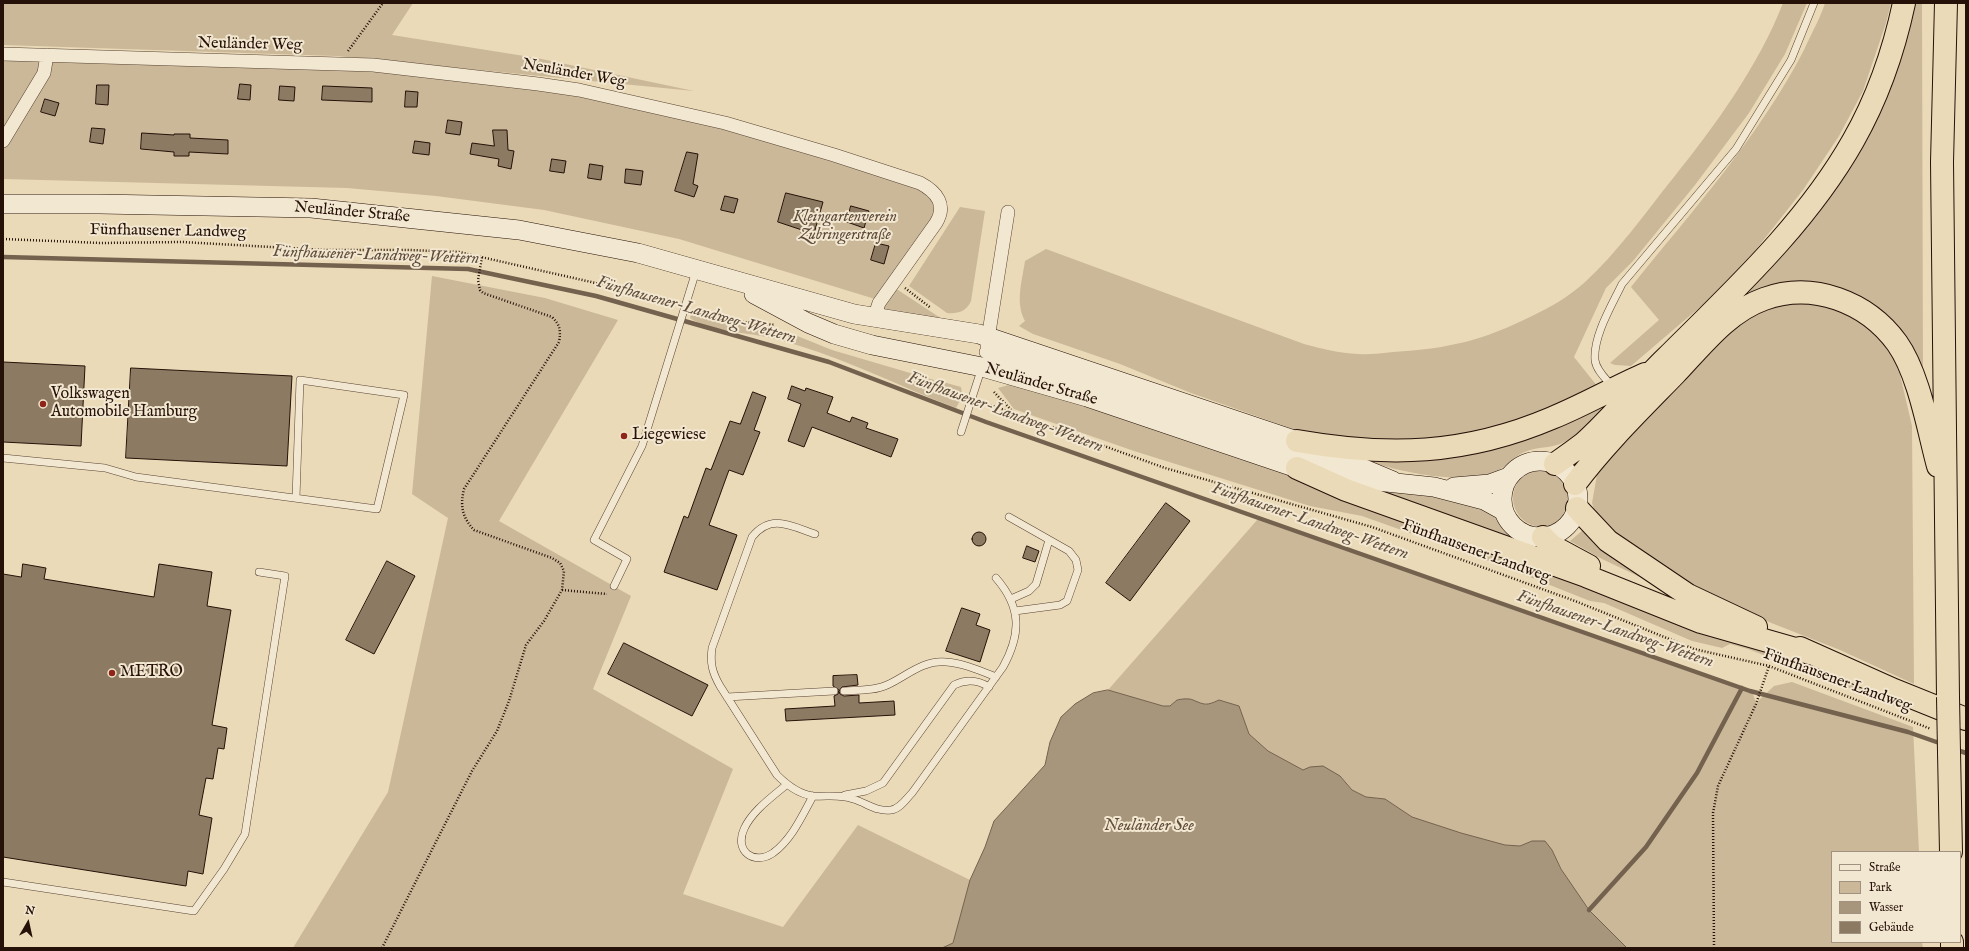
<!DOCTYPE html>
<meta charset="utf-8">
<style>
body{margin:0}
#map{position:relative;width:1969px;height:951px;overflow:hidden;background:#ebdab7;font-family:"IM FELL English",serif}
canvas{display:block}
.frame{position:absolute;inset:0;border:4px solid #261108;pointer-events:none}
.legend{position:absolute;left:1831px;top:851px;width:130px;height:92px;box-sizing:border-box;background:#f2e7d0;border:1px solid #a09180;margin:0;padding:5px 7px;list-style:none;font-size:12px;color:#261108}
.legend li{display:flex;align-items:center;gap:8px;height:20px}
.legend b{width:20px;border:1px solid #a09180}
.north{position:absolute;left:8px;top:903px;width:40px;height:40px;-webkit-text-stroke:3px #f2e7d0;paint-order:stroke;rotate:9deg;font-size:11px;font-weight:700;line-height:16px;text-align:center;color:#261108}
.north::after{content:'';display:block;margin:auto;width:14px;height:18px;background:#261108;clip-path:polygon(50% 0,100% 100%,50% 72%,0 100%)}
</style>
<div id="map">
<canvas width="1969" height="951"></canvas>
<div class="frame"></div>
<ul class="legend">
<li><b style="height:5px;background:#f2e7d0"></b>Straße</li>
<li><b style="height:11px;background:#cab899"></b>Park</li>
<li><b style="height:11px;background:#a8967c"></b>Wasser</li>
<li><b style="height:11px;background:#8c7a63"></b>Gebäude</li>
</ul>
<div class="north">N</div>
</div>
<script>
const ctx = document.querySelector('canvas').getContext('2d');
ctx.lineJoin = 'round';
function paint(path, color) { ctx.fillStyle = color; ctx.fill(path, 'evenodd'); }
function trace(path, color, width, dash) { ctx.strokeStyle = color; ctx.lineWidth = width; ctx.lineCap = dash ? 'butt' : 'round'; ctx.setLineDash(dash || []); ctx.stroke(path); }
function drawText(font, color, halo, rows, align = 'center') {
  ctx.font = font + ' "IM FELL English",serif'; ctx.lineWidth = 4; ctx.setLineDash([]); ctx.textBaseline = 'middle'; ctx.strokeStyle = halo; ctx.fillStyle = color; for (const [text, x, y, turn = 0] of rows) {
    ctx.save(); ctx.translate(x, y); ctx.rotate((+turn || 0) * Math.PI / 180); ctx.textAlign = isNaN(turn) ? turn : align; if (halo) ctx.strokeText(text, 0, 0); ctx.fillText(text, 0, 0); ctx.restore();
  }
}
const green = new Path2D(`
 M3 3H413L392 35 537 58 694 91 336 56 3 45Z
 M1783 3H1807L1785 54 1749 113 1695 185 1633 261 1606 288 1574 357 1598 387 1552 411 1429 445 1307 434 1191 393 1120 364 1033 334 1019 326 1025 321C1015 303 1022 281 1025 261L1046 249 1304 344C1322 349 1339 353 1358 354 1369 355 1382 353 1393 352 1448 349 1484 340 1532 316 1551 307 1568 297 1584 283 1618 252 1645 213 1674 177 1715 126 1759 65 1783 3Z
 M1825 3H1891L1886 23 1863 91 1839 136 1803 190 1754 252 1707 301 1631 366 1615 365 1610 363 1659 320 1631 287C1692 211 1759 137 1804 50 1811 34 1820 19 1825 3Z
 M1909 3H1922L1923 376 1839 291 1723 316 1829 186Z
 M3 59 347 69 461 78 569 93 762 138 920 188 935 203 936 213 875 299 679 239 544 210 436 196 347 188 3 179Z
 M960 207 985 211 971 301C967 311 958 314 947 313L909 286Z
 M432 276 545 298 618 320 499 521 631 596 593 689 733 769 683 894 783 927 858 825 970 880 953 943 942 948H293L388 792 448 518 412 494Z
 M895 288 942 319 884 309 883 307Z
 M1811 302 1848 314 1862 322 1880 337 1898 366 1912 426 1914 684 1840 650 1708 598 1615 537 1597 518 1592 503 1598 469 1732 328 1754 314 1782 304Z
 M691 314 747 326 785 331 832 350 934 380V383L942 385 943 382 961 387C963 396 960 401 956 408 903 388 853 362 800 346 787 342 774 338 761 336 740 332 707 330 690 318Z
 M1012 384C1315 476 1610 592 1905 706L1903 709 1748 649 1730 644 1722 648 1692 641 1604 603 1590 601 1497 564 1362 516 1310 506 1134 451 1045 420 1014 409 998 388Z
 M1618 395C1601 412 1583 434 1560 444 1549 448 1538 447 1527 451 1515 455 1508 466 1497 471 1462 486 1399 472 1365 460L1381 462 1417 460Z
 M1513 498a29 29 0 1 1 58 0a29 29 0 1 1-58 0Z
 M1389 491 1453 498 1492 512 1509 532 1518 538 1516 544 1384 493Z
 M1258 519 1752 691 1756 703 1774 686 1792 682 1913 727 1919 852H1832V942H1922L1923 948H1627C1596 920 1569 888 1552 850L1532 841 1520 846 1505 845 1461 833 1412 817 1385 799 1366 797 1352 790 1340 776 1310 767 1303 770 1268 751 1249 734 1239 706 1219 700C1207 706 1205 705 1193 700 1189 698 1181 699 1177 700L1170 706H1163L1108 690Z
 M1583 530 1659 586 1602 559 1570 541Z`);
const water = new Path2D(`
 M1108 690 1163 706H1170L1177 700C1181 699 1189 698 1193 700 1205 705 1206 706 1219 700L1239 706 1249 734 1268 751 1303 770 1310 767 1323 766 1340 776 1352 790 1366 797 1385 799 1412 817 1461 833 1505 845 1520 846 1532 841H1545L1552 850 1561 869 1589 910 1627 948H942L953 943 970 880 985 847 994 821 1045 765 1050 742 1061 717 1075 704 1093 693Z`);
const stream = new Path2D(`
 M3 257 468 269 596 296 829 362 986 422 1750 691 1908 732 1942 744
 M1954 749 1966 753
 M1589 910 1646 847 1697 773 1742 688`);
const building = new Path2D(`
 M240 84 251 85 250 100 238 99Z
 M97 85H109L108 105 96 104Z
 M280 86 295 87 294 101 279 100Z
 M323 86 372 88V102L322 100Z
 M406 91 418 92 417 107H405Z
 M45 99 59 103 55 116 41 112Z
 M448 120 462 122 460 135 446 133Z
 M92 128 105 129 103 144 90 142Z
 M493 130H507L508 150 514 151 511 169 498 166 499 159 470 154 472 143 494 146Z
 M142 133 174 135V134H190V138L228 140V154L189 152V156H174V152L141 149Z
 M415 141 430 143 429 155 413 153Z
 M687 152 698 154 693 184 698 186 694 197 675 191Z
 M552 159 566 161 564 173 550 171Z
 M590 164 603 166 601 180 588 178Z
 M626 169 643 171 641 185 625 183Z
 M786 193 823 202 813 237 801 233 802 230 778 222Z
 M725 196 738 199 734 213 721 210Z
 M851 206 869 211 864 228 847 222Z
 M876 243 889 246 884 264 871 260Z
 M3 362 85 366 81 446 3 442Z
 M131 368 292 376 287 466 126 458Z
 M792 386 805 391 806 388 833 397 827 413 850 422 852 417 868 423 866 428 898 439 891 457 812 427 804 447 788 441 801 404 788 399Z
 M753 392 766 397 754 430 760 432 743 475 729 470 709 525 737 535 717 590 664 572 684 516 688 518 706 468 711 470 730 421 740 424Z
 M1166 503 1190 521 1130 601 1106 583Z
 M972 539a7 7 0 1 1 14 0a7 7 0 1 1-14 0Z
 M1027 546 1039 551 1035 562 1023 558Z
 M387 561 415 576 374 654 346 640Z
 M23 564 46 568 44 579 154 597 159 564 212 572 207 606 231 610 212 725 227 728 224 749 218 748 213 779 206 778 199 815 212 818 203 874 188 871 186 886 3 857V574L21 577Z
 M962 608 980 614 976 625 990 630 980 662 946 651Z
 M624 643 708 685 692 716 608 674Z
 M857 675 858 685 842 687 839 691 840 694 844 696 859 695V703L894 701 895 715 786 721 785 709 835 706 834 696 838 694 839 690 833 686V676Z`);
const path = new Path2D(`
 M348 51 383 3
 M3 239 101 243 182 242 325 250H409L459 252 666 299 676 303
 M905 288 931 308
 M696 310 743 322 775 325
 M994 392 1014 413
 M982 402 1165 468 1372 527 1575 601 1694 649 1769 666 1931 729
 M562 590 607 594
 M382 948 472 771 497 731 509 701 526 645 544 621 562 590 564 571 560 563 552 558 474 530C462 517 460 506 464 489L559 342C561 330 560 325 552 317L483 293 480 290 478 280 482 257
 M1714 948 1713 813 1718 786 1756 704 1769 666`);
const service = new Path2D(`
 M1612 386C1606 379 1596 370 1595 360 1593 336 1612 305 1622 284L1736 149 1791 60 1814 3
 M961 432 982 367
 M3 458 105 468 136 477 377 509 404 395 300 380 296 498
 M1009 517 1069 551 1076 560 1078 570 1067 601 1060 605 1015 611
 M815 534C791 526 771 513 752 537L712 648C710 663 712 672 720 686L777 775C787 785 798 794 813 796 827 797 840 794 853 799 867 803 876 812 891 810 900 809 906 799 912 793L1003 667C1021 634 1022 608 996 578
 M614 586 627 559 594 540 642 446 696 271
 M1011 599 1029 591 1036 584 1049 540
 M844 691C858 690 874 691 887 685 907 676 922 660 946 662 963 663 981 671 996 677
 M727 697 834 691
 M786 785C772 797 752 811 744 829 734 851 754 866 773 853 792 839 802 816 813 796
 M845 795 866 791 883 783 954 685C966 679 978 680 989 687
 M3 882 194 911 224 869 245 834 285 576 259 572`);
const minor = new Path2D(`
 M3 54 373 65 538 84 579 90 725 123 834 155 920 183C937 192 947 205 936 223L879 303 874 318
 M3 141 44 73 47 55
 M987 345 1008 212
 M986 352 1338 468`);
const secondary = new Path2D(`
 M3 204H99L311 208 519 230 638 253 854 314 979 334 1297 441 1393 481
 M754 294 808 323 834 334 872 345 982 367 1087 397 1297 468 1348 478 1434 487 1484 500 1504 511
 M1502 499a38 38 0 1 1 76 0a38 38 0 1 1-76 0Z
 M1454 487 1490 484 1509 477`);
const motorway = new Path2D(`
 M1946 3 1942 162 1948 697
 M1297 441C1388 457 1465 455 1552 418 1584 405 1613 388 1645 374
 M1555 464C1565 457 1575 450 1584 443 1613 417 1638 385 1666 358 1733 291 1806 224 1853 141 1877 99 1894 50 1904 3
 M1297 468 1346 490 1586 576 1701 622 1813 654
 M1575 484C1605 444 1640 410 1675 374 1701 347 1727 312 1764 299 1813 281 1867 302 1897 343 1919 374 1928 429 1938 466
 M1577 508 1608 541 1688 595 1756 627
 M1543 537 1552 546 1589 566
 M1800 648 1894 690 1966 719
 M1949 752 1951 852
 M1952 942V948`);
const motorwayBridge = new Path2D(`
 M1948 697 1949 752`);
const markers = [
 [43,404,4,"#8f2418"],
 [624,436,4,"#8f2418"],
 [112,673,4,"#8f2418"]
];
const streetNames = [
 ["Neuländer Weg",250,45,1],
 ["Neuländer Weg",574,74,10],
 ["Neuländer Straße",352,213,5],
 ["Fünfhausener Landweg",168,232,1],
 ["Neuländer Straße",1041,385,16],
 ["Fünfhausener Landweg",1476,552,20],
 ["Fünfhausener Landweg",1837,681,20]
];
const parkNames = [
 ["Kleingartenverein",845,218],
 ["Zubringerstraße",845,236]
];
const poiNames = [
 ["Volkswagen",51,395],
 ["Automobile Hamburg",51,413],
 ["Liegewiese",632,436],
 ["METRO",120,673]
];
const waterNames = [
 ["Fünfhausener-Landweg-Wettern",376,256,2],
 ["Fünfhausener-Landweg-Wettern",696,311,16],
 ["Fünfhausener-Landweg-Wettern",1005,413,20],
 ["Fünfhausener-Landweg-Wettern",1310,522,19],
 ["Fünfhausener-Landweg-Wettern",1615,630,19],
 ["Neuländer See",1149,827]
];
paint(green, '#cab899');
paint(water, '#a8967c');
trace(water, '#74614e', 1);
trace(stream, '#74614e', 4.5);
paint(building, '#8c7a63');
trace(building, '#261108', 1);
trace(service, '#574334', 8);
trace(minor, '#574334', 14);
trace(secondary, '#261108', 20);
trace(motorway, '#261108', 24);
trace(path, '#261108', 2.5, [1, 2]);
trace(service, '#f2e7d0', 7);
trace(minor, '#f2e7d0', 13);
trace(secondary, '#f2e7d0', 19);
trace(motorway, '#ebdab7', 22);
trace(motorwayBridge, '#261108', 24, []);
trace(motorwayBridge, '#ebdab7', 22);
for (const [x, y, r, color] of markers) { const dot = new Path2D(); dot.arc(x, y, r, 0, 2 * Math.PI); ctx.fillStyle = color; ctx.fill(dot); trace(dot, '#f2e7d0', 1.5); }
drawText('16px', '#261108', '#f2e7d0', streetNames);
drawText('italic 16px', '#5f4b3b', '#f2e7d0', parkNames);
drawText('16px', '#261108', '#f2e7d0', poiNames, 'left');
drawText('italic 17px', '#604d3c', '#f2e7d0', waterNames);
</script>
